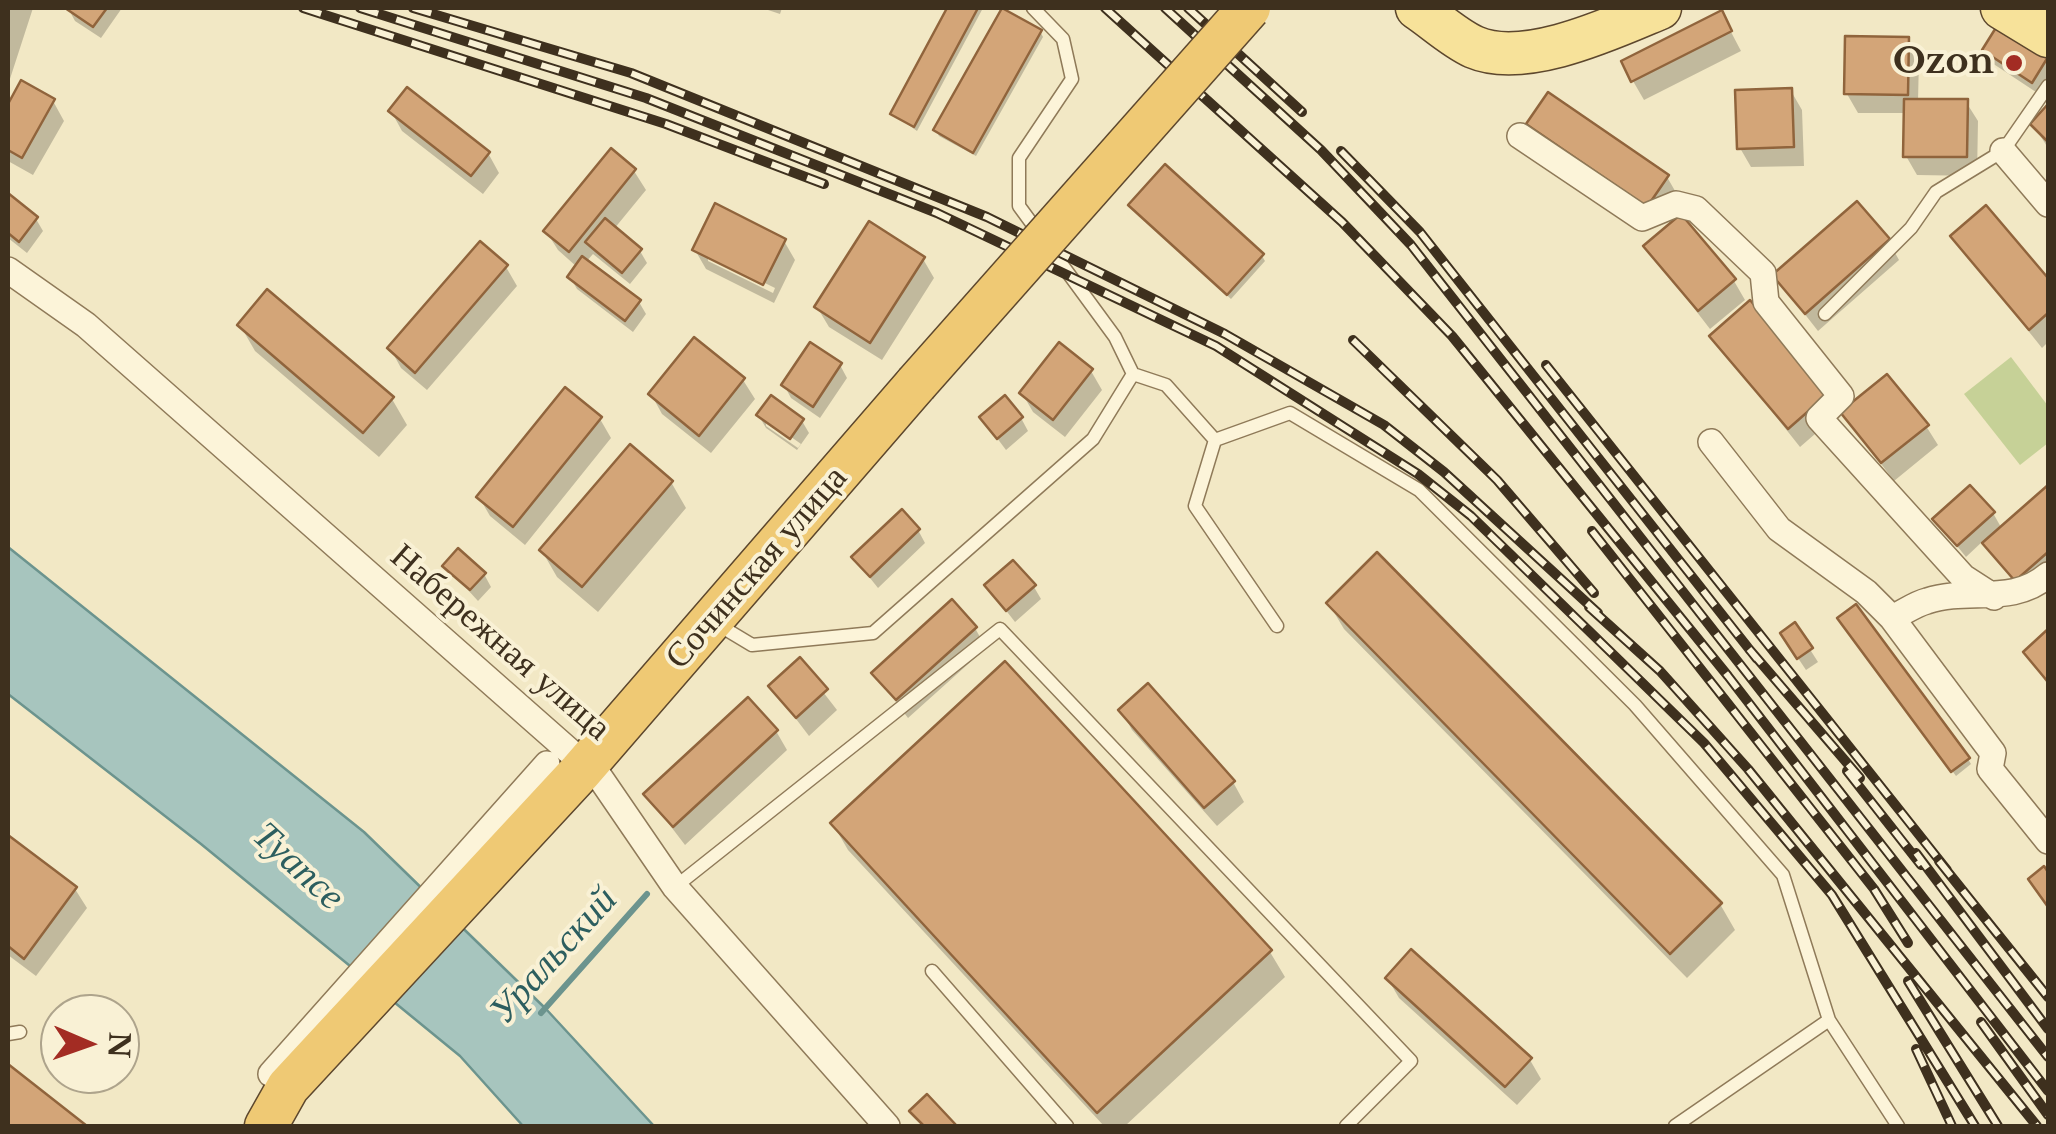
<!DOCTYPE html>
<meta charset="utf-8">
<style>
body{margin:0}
#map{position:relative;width:2056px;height:1134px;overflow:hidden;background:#f2e8c5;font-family:"Libre Baskerville",serif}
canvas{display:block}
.frame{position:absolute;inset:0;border:10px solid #3e301e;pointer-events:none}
.north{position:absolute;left:40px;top:994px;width:100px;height:100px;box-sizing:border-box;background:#f9f1d5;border:2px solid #aea48c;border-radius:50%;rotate:92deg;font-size:28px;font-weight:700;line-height:40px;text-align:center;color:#3e301e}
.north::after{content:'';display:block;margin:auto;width:35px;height:45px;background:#a32c23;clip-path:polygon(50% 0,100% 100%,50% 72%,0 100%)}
</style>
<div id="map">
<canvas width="2056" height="1134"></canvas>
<div class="frame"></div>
<div class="north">N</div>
</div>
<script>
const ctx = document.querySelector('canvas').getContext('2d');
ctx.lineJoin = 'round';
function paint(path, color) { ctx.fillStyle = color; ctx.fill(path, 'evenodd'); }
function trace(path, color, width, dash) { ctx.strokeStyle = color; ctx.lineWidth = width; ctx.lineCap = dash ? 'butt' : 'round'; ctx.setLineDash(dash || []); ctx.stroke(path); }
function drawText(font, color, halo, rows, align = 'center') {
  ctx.font = font + ' "Libre Baskerville",serif'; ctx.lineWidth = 8; ctx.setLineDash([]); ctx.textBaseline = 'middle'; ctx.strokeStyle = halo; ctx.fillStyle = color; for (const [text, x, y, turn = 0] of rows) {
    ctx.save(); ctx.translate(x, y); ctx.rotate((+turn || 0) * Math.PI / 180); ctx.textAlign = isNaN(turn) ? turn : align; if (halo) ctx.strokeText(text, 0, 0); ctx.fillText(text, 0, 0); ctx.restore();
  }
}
const green = new Path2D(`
 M2011 357 2048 406V443L2020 465 1964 394Z`);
const water = new Path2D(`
 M8 547 364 832 546 1009 654 1126H523L460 1056 201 844 8 694Z`);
const shadow = new Path2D(`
 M8 8H33L8 85Z
 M68 8H122L101 38 75 21Z
 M762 8H782L780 14Z
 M950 8H983L917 131 893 114Z
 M1721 13 1741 51 1644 100 1633 81Z
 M1040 31 1043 37 976 156 939 136 936 130Z
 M1908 39 1919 59 1918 101 1966 102 1978 121 1977 176 1917 175 1906 156V113H1858L1847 94Z
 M1985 50 2048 51V80L2039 94 1992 63Z
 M22 83 53 101 64 121 33 175 8 161V109Z
 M1791 91 1802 110 1804 166 1751 167 1740 148Z
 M2048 108V148L2033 124Z
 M391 111 488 153 499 173 483 194 402 131Z
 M1529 124 1667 177 1678 196 1659 225 1540 143Z
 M634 171 646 190 614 229 640 251 647 263 630 284 593 254 586 262 639 302 646 314 633 332 577 289 570 277 577 267 558 250 546 231Z
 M8 197 36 219 43 231 27 253 8 238Z
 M1986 209 2048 282V342L2042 348 1953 237Z
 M1134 211 1262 256 1265 261 1231 299Z
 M1888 240 1899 260 1818 331 1775 276Z
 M784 241 795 260 774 303 706 269 695 250ZM708 255 775 288 773 293 708 261Z
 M1646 246 1734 281 1745 300 1710 329Z
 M923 259 934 278 882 360 829 327 817 307Z
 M506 267 517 286 427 390 401 368 390 348Z
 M240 325 392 399 407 425 379 457 255 351Z
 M1712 336 1838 414 1800 447Z
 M694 340 743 380 755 399 711 453 662 414 651 394Z
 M840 365 847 378 820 418 791 398 784 385Z
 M1091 371 1102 390 1065 437 1033 412 1022 393Z
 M1843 413 1926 426 1938 445 1894 481Z
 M759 416 802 421 809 433 797 450 766 428ZM766 419 801 444 798 448 766 426Z
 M982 418H1021L1028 431 1006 450Z
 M600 419 611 438 525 545 490 516 479 497Z
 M671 482 686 508 598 612 557 577 542 551Z
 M2048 488V581L2027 599 1983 541 1966 557 1936 520 1993 513 2002 529Z
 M918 530 925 543 878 588 854 558Z
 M446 566 484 574 491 587 478 601Z
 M987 586 1034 587 1041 599 1015 622Z
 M1329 604 1720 904 1735 930 1687 978 1344 629Z
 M1843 624 1968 759 1971 764 1956 776Z
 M1795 626 1818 662 1806 670 1790 646Z
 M975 628 986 648 908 718 874 673Z
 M2048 633V685L2026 653Z
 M799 661 837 710 809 736 771 686Z
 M1121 710 1233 782 1244 802 1217 826 1132 730Z
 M776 731 787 750 685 845 646 794Z
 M833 824 1270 952 1285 977 1125 1126H1104L848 850Z
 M8 838 75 889 87 908 36 976 8 955Z
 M1388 979 1530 1060 1541 1079 1517 1105 1399 998Z
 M8 1067 83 1126H8Z`);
const stream = new Path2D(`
 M541 1013 647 894`);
const building = new Path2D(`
 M65 8H107L93 27Z
 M947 8H978L914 127 890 114Z
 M1002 8 1042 30 973 153 933 130Z
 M1722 10 1732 31 1631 82 1621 61Z
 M1997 26 2048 48V57L2032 83 1982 50Z
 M1845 36 1909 37 1908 95 1844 94Z
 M21 80 55 99 22 158 8 150V104Z
 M407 87 490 152 471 176 388 111Z
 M1792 88 1794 147 1737 149 1735 90Z
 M1548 92 1669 175 1647 207 1526 124Z
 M1904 99H1968L1967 157H1903Z
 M2048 104V142L2030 124Z
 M611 148 636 169 569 252 543 231Z
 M1165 164 1264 254 1227 295 1128 205Z
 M8 193 38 217 19 242 8 233Z
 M1857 201 1890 239 1805 314 1772 275Z
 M715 203 786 239 763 285 692 250Z
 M1986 205 2048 278V313L2029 330 1950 236Z
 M1681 214 1736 279 1698 311 1643 246Z
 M605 218 642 249 622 273 585 242Z
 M869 221 925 257 870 343 814 307Z
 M480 241 508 265 415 373 387 348Z
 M582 256 641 300 625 321 567 277Z
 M267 289 394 397 363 433 237 325Z
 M1750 300 1829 393 1788 429 1709 336Z
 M694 337 745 378 699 436 648 394Z
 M810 342 842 363 813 407 781 385Z
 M1059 342 1093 369 1053 420 1019 393Z
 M1887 374 1929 425 1881 463 1840 412Z
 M565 387 602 417 513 527 476 497Z
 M771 395 804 419 790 439 756 415Z
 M1005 395 1023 417 997 439 979 417Z
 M630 444 673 481 582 587 539 550Z
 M1970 485 1995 512 1957 546 1932 519Z
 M2048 485V552L2015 581 1982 543Z
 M902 509 920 529 870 577 851 557Z
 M458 548 486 573 470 590 442 566Z
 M1377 552 1722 903 1670 954 1326 603Z
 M1013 560 1036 585 1006 611 984 585Z
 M952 599 977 627 896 700 871 673Z
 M1856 604 1970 758 1951 772 1837 618Z
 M1795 622 1813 648 1797 659 1780 633Z
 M2048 629V682L2023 652Z
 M800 657 828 689 796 718 768 686Z
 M1005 661 1272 950 1097 1113 830 823Z
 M1148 683 1235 781 1204 808 1118 710Z
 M748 697 778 730 673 827 643 794Z
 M8 835 77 887 24 959 8 946Z
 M2044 866 2048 872V907L2028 879Z
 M1411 949 1532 1058 1505 1087 1385 978Z
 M8 1064 87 1126H8Z
 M927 1094 957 1126H924L909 1111Z`);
const service = new Path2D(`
 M1825 314 1911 228 1936 192 2003 151 2048 86
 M1133 374 1166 385 1215 440 1290 413 1419 490 1635 705 1783 875 1829 1020 1898 1126
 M1215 440 1195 506 1277 626
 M717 624 752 645 873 633 1093 439 1133 374 1115 337 1019 206V158L1072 79 1063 39 1033 8
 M675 887 1000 629 1411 1061 1346 1126
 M932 971 1067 1126
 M8 1034 20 1032
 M1675 1126 1829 1020`);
const minor = new Path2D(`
 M1520 136 1642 218 1676 204 1696 209 1763 273 1766 302 1841 396 1819 418 1963 577 1994 597
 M2003 151 2048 204
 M8 270 86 325 601 779 675 887 887 1126
 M1711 442 1779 529 1866 592 1892 618 1993 753 1990 769 2048 841
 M1892 618C1903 613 1915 604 1927 601 1969 587 2012 606 2048 575
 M271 1074 547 764`);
const primary = new Path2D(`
 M1417 8C1435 20 1454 38 1474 47 1525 69 1612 28 1660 8
 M2002 8 2048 36`);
const trunk = new Path2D(`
 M266 1126 288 1087 580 772 916 384`);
const rail = new Path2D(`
 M303 8 666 124 824 184
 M360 8 646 98 937 213 1216 346 1418 474 1471 516 1704 743 1832 895 1975 1126
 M413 8 631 73 987 217 1225 334 1384 425 1444 472 1598 613
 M1105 8 1342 222 1452 336 1728 676 2048 1091
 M1165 8 1321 150 1411 245 2048 1057
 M1188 8 1302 112
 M1341 151 1420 232 1757 659
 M1353 340 1497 480 1594 593
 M1546 365 1947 870
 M1592 531 1874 889 1908 943
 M1589 607 1660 671 1748 769 2037 1126
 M1749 649 1860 778
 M1847 771 1921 865
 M1916 853 2048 1029
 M1939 861 2048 997
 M1908 981 1998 1126
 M1981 1022 2048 1115
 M1916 1049 1952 1126`);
const trunkBridge = new Path2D(`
 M916 384 1249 8`);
const markers = [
 [2014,63,10,"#a32c23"]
];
const poiNames = [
 ["Ozon",1994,63]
];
const streetNames = [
 ["Сочинская улица",757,568,-49],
 ["Набережная улица",500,643,41]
];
const waterNames = [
 ["Туапсе",298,867,43],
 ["Уральский",554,956,-48]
];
paint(green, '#c6d197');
paint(water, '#a7c5be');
trace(water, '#6c948e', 2.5);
paint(shadow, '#0003');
trace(stream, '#6c948e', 6);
paint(building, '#d3a578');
trace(building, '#90643c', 2.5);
trace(service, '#8f7a59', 15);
trace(minor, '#8f7a59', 28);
trace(primary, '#5d472d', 45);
trace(trunk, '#5d472d', 45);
trace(service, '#fcf4d9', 12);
trace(minor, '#fcf4d9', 25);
trace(primary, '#f7e29a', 42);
trace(trunk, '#efc974', 42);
trace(rail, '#3e301e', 10);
trace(rail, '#f9f1d5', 6, [19]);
trace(trunkBridge, '#5d472d', 45, []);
trace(trunkBridge, '#efc974', 42);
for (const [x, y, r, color] of markers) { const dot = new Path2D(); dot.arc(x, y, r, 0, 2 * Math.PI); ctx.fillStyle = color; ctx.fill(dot); trace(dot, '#f9f1d5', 4); }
drawText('bold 35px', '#3e301e', '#f9f1d5', poiNames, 'right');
drawText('35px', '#3e301e', '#f9f1d5', streetNames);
drawText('italic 38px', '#2c5e5f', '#f9f1d5', waterNames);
</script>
